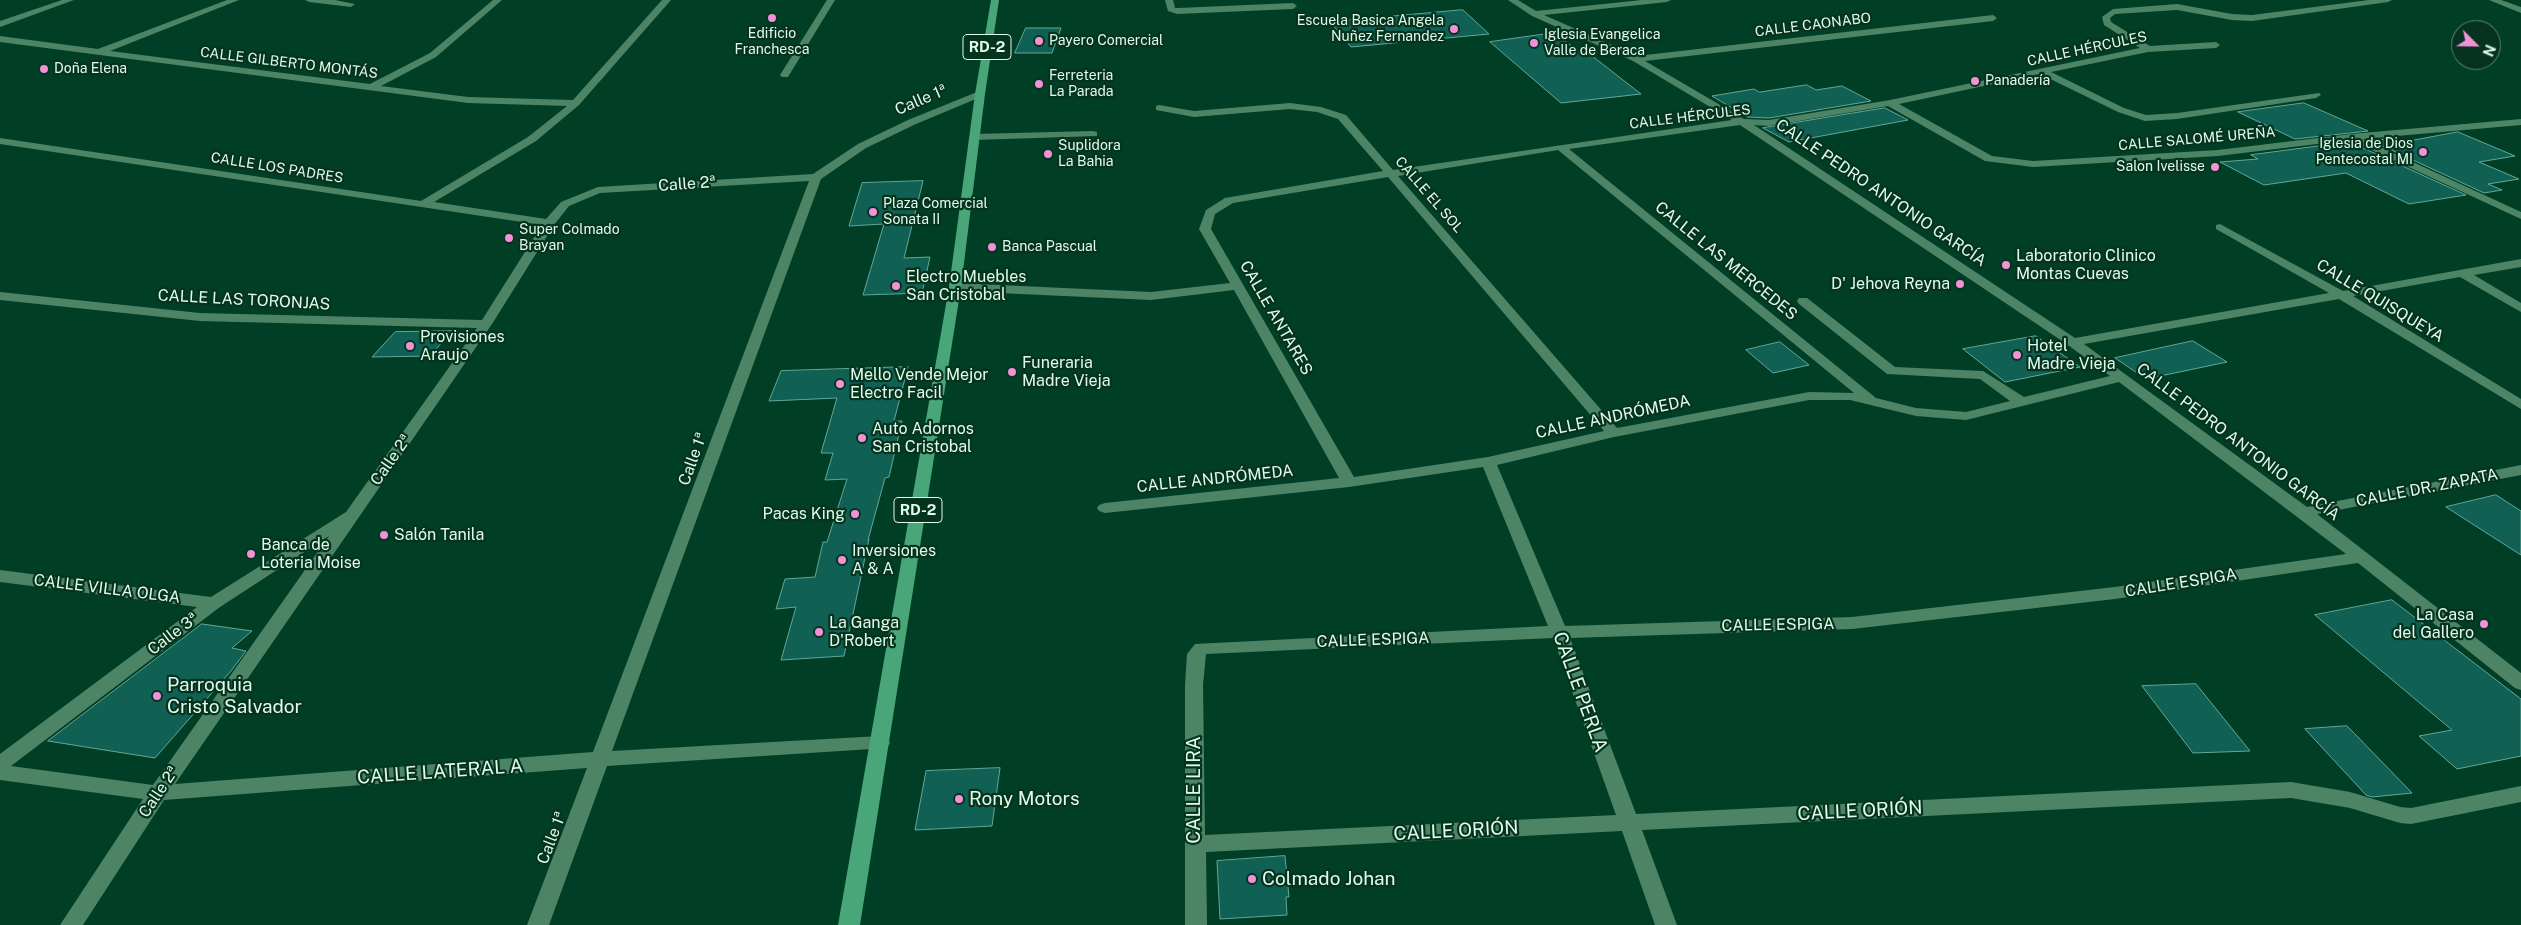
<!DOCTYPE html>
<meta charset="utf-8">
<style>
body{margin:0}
#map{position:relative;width:2521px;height:925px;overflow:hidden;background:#003f26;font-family:"Public Sans",sans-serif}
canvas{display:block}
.north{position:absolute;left:2451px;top:20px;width:50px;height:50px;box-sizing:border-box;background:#06331f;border:1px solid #5d8370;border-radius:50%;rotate:113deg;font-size:14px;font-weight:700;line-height:20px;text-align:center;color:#dffcea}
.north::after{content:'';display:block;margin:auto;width:18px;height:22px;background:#f391d6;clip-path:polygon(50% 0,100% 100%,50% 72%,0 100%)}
</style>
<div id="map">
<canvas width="2521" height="925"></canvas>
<div class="north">N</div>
</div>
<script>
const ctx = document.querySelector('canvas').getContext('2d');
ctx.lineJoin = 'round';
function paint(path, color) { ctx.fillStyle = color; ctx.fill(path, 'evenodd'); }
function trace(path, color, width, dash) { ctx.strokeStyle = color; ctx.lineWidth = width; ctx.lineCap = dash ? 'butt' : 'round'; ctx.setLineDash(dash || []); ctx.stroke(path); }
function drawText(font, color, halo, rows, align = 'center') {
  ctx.font = font + ' "Public Sans",sans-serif'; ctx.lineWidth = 4.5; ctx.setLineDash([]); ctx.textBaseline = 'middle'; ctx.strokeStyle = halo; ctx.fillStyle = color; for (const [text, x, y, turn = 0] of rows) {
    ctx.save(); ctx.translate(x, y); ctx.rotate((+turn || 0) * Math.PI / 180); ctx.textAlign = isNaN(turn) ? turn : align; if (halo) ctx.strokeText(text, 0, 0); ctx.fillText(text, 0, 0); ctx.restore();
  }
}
const building = new Path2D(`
 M1463 10 1489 34 1351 47 1330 22Z
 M1026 28H1061L1052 53H1015Z
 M1553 33 1582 53 1587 52 1641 94 1561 103 1490 42Z
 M1807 85 1816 90 1842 86 1871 101 1769 118 1747 117 1712 96 1754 89 1759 92Z
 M2304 103 2368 131 2295 139 2238 112Z
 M1885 108 1908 120 1789 142 1763 128Z
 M2458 132 2515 156 2479 162 2519 179 2488 184 2502 190 2484 193 2370 140 2387 139 2397 143Z
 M2350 142 2466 195 2409 204 2346 173 2264 185 2220 162 2258 159 2251 155Z
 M923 181 904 258 930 257 922 293 863 295 884 224 849 226 862 183Z
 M452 331 430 356 372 357 395 332Z
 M2036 336 2080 367 2005 382 1963 349Z
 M2193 341 2227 362 2146 379 2115 358Z
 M1780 342 1809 365 1773 373 1746 350Z
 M908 367 894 421H902L889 477 885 478 868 540 869 539 844 656 781 660 796 607 776 609 785 579 815 577 823 542H827L847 479 825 480 833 453H821L837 398 769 401 781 371Z
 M2496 495 2521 511V555L2446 507Z
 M2392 600 2521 699V756L2457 769 2419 736 2452 730 2315 615Z
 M202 624 252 631 232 648 246 651 231 671 155 758 48 741Z
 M2196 684 2250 751 2193 753 2142 686Z
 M2347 726 2352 731 2412 793 2372 797 2366 795 2305 729Z
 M1000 768 992 826 915 830 926 771Z
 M1285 856 1289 897H1286L1287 915 1220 919 1217 861Z`);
const minor = new Path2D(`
 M62 0H74L0 27V21Z
 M227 0H239L110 51 370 84 430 53 493 0H502L436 57 381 86 468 97 573 100 662 0H671L579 105 536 141 434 202 546 219 561 202 598 187 813 174 858 144 908 120 977 92H983V96L916 124 866 148 821 179 612 751 880 736 887 738 890 743 887 748 607 766 549 925H527L587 768 164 800 83 925H60L143 799 0 780V754L197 607 0 582V570L211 597 346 512 477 328 200 321 0 300V292L200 313 482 320 542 225 0 144V138L421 201 528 137 567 106 468 103 0 42V36L98 49ZM809 181 593 752 175 784 492 324 554 225 569 206 600 193ZM329 536 153 785 11 766 220 607Z
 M305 0H335L355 4 351 7 309 2Z
 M827 0H835L788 77H782L780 75Z
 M1165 0H1173L1175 8H1178L1293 3 1297 6 1293 9 1177 14 1168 11Z
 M1508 0H1518L1536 11 1642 0H1671L1667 2 1544 15 1637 56 1993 15 1997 18 1993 21 1645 61 1744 119 1769 120 1890 100 2140 48 2104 25 2102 17 2113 9 2177 4 2232 14 2252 15 2369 0H2392L2388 2 2252 21 2232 20 2177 10 2115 14 2110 18 2111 22 2150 46 2216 42 2220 45 2216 48 2148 52 2051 72 2124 108 2146 115 2177 113 2319 93 2321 95 2316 98 2177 119 2145 121 2118 112 2040 74 1899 104 1992 156 2033 161 2218 150 2351 134 2521 119V125L2363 139 2521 212V219L2350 140 2218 156 2033 167 1985 161 1888 106 1769 126 1754 125 2075 338 2329 293 2216 229V225L2220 224 2343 291 2521 259V267L2474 275 2521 303V312L2460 277 2353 296 2521 399V409L2339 299 2084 344 2307 507 2521 465V475L2317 514 2521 673V690L2515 688 2358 563 2115 599 1852 629 1570 638 1636 814 2291 782 2350 792 2400 807 2411 808 2521 786V802L2411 824 2400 823 2350 808 2291 798 1642 830 1677 925H1655L1622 831 1206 852 1207 925H1185V685L1187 654 1195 644 1548 626 1483 467 1349 487 1105 513 1099 511 1097 508 1099 505 1105 503 1339 478 1234 290 1151 300 955 291 949 287 955 283 1151 292 1230 283 1199 229 1206 210 1225 198 1383 171 1338 119 1317 112 1290 109 1194 117 1156 110V106L1159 105 1194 111 1290 103 1321 107 1346 115 1393 170 1732 120 1633 61 1532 16ZM1740 125 2068 345 2110 376 2024 397 1983 371 1895 367 1807 298H1799L1797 301 1799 304 1887 374 1980 379 2010 401 1966 412 1916 408 1876 398 1569 149ZM1558 150 1854 393 1809 392 1617 428 1398 176ZM1388 177 1604 431 1488 457 1354 477 1211 229 1215 214 1233 203ZM2119 382 2346 554 2115 587 1852 617 1565 626 1497 465 1614 437 1809 400H1850L1916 416 1966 420ZM1553 638 1616 815 1205 835 1203 685 1206 654Z
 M2489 0H2501L2521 7V13Z
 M1093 131 1097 132V136L974 140 969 137 974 134Z`);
const major = new Path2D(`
 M991 0H999L985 94 961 287 860 925H838L949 287 975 94Z`);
const markers = [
 [772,18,5,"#f391d6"],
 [1454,29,5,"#f391d6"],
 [1039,41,5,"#f391d6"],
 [1534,43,5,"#f391d6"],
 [44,69,5,"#f391d6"],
 [1975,81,5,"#f391d6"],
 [1039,84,5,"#f391d6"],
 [2423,152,5,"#f391d6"],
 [1048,154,5,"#f391d6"],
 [2215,167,5,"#f391d6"],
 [873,212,5,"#f391d6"],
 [509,238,5,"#f391d6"],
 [992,247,5,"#f391d6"],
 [2006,265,5,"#f391d6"],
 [1960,284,5,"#f391d6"],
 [896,286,5,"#f391d6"],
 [410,346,5,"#f391d6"],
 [2017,355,5,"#f391d6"],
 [1012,372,5,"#f391d6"],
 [840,384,5,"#f391d6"],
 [862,438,5,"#f391d6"],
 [855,514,5,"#f391d6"],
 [384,535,5,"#f391d6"],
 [251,554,5,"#f391d6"],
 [842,560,5,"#f391d6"],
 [2484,624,5,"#f391d6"],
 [819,632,5,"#f391d6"],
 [157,696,5,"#f391d6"],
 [959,799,5,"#f391d6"],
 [1252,879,5,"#f391d6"]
];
const farPoinames = [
 ["Escuela Basica Angela",1444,21,"right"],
 ["Nuñez Fernandez",1444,37,"right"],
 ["Edificio",772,34,"center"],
 ["Franchesca",772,50,"center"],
 ["Iglesia Evangelica",1544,35],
 ["Valle de Beraca",1544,51],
 ["Payero Comercial",1049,41],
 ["Doña Elena",54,69],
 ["Ferreteria",1049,76],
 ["La Parada",1049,92],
 ["Panadería",1985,81],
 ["Iglesia de Dios",2413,144,"right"],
 ["Pentecostal MI",2413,160,"right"],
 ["Suplidora",1058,146],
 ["La Bahia",1058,162],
 ["Salon Ivelisse",2205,167,"right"],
 ["Plaza Comercial",883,204],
 ["Sonata II",883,220],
 ["Super Colmado",519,230],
 ["Brayan",519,246],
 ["Banca Pascual",1002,247]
];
const farStreetnames = [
 ["CALLE CAONABO",1813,25,-7],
 ["CALLE HÉRCULES",2087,49,-12],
 ["CALLE GILBERTO MONTÁS",289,63,7],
 ["CALLE HÉRCULES",1690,117,-7],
 ["CALLE SALOMÉ UREÑA",2197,139,-5],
 ["CALLE LOS PADRES",277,168,9],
 ["CALLE EL SOL",1429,195,49]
];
const shields = [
 [987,47,48],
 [918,510,48]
];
const shieldNames = [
 ["RD-2",987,47],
 ["RD-2",918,510]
];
const streetNames = [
 ["Calle 1ª",921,100,-23],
 ["Calle 2ª",687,184,-4],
 ["CALLE PEDRO ANTONIO GARCÍA",1881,193,34],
 ["CALLE LAS MERCEDES",1726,261,39],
 ["CALLE LAS TORONJAS",244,300,3],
 ["CALLE QUISQUEYA",2380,301,31],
 ["CALLE ANTARES",1276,318,60],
 ["CALLE ANDRÓMEDA",1613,417,-12],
 ["CALLE PEDRO ANTONIO GARCÍA",2238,442,37],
 ["Calle 1ª",693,459,-70],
 ["Calle 2ª",391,460,-55],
 ["CALLE ANDRÓMEDA",1215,479,-6],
 ["CALLE DR. ZAPATA",2427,488,-11],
 ["CALLE ESPIGA",2181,583,-9],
 ["CALLE VILLA OLGA",107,589,7],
 ["CALLE ESPIGA",1778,625,-1],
 ["Calle 3ª",173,634,-37],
 ["CALLE ESPIGA",1373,640,-2],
 ["Calle 2ª",159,792,-56],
 ["Calle 1ª",552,838,-69]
];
const poiNames = [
 ["Laboratorio Clinico",2016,256],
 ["Montas Cuevas",2016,274],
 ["Electro Muebles",906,277],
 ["San Cristobal",906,295],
 ["D' Jehova Reyna",1950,284,"right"],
 ["Provisiones",420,337],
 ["Araujo",420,355],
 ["Hotel",2027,346],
 ["Madre Vieja",2027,364],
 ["Funeraria",1022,363],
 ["Madre Vieja",1022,381],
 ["Mello Vende Mejor",850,375],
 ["Electro Facil",850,393],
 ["Auto Adornos",872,429],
 ["San Cristobal",872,447],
 ["Pacas King",845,514,"right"],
 ["Salón Tanila",394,535],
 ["Banca de",261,545],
 ["Loteria Moise",261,563],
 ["Inversiones",852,551],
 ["A & A",852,569],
 ["La Casa",2474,615,"right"],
 ["del Gallero",2474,633,"right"],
 ["La Ganga",829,623],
 ["D'Robert",829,641]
];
const nearPoinames = [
 ["Parroquia",167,685],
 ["Cristo Salvador",167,707],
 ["Rony Motors",969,799],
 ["Colmado Johan",1262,879]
];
const nearStreetnames = [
 ["CALLE PERLA",1580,692,70],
 ["CALLE LATERAL A",440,772,-4],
 ["CALLE LIRA",1194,790,-90],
 ["CALLE ORIÓN",1860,811,-3],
 ["CALLE ORIÓN",1456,831,-3]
];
paint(building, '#106054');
trace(building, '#61a899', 1);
paint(minor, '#4d8466');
paint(major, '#48a678');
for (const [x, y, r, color] of markers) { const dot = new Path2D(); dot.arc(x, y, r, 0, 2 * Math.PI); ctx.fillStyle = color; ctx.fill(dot); trace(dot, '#06331f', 2); }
drawText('14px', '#dffcea', '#06331f', farPoinames, 'left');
drawText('14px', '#dffcea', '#06331f', farStreetnames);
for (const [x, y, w] of shields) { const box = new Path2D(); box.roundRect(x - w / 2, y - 12.5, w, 25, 4); ctx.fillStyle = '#06331f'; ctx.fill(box); trace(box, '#dffcea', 1); }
drawText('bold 15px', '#dffcea', null, shieldNames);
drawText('16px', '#dffcea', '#06331f', streetNames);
drawText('16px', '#dffcea', '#06331f', poiNames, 'left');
drawText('19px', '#dffcea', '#06331f', nearPoinames, 'left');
drawText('19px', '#dffcea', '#06331f', nearStreetnames);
</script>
